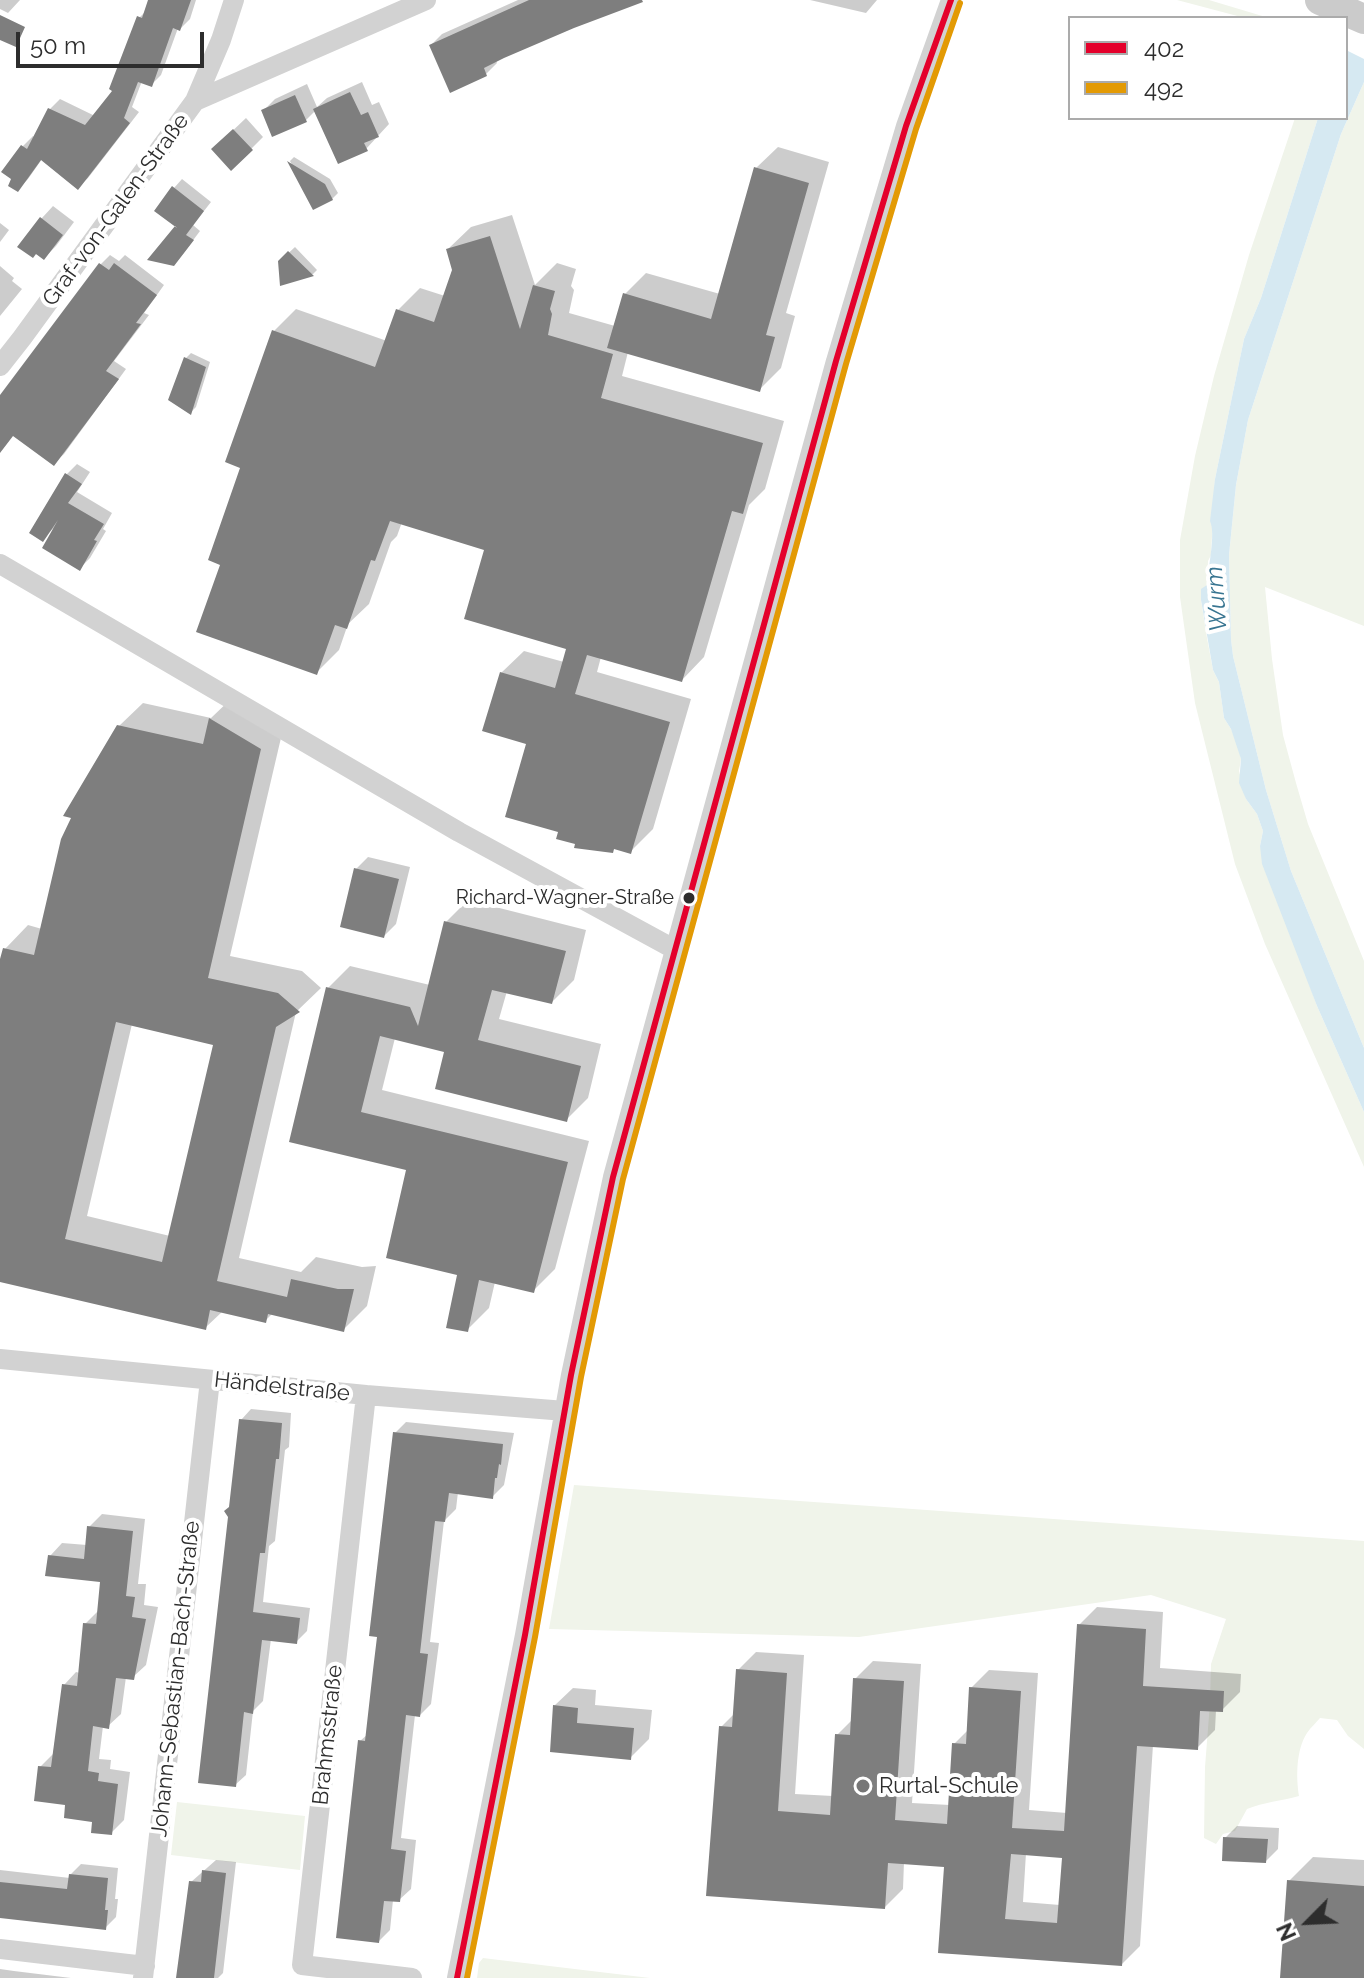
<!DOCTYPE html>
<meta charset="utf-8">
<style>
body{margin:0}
#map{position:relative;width:1364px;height:1978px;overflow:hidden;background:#fff;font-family:Raleway,sans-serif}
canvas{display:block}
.legend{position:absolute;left:1068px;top:16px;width:280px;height:104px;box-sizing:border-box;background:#fff;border:2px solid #ababab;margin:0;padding:10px 14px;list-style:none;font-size:24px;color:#2d2d2d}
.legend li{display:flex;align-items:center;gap:16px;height:40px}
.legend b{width:40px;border:2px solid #ababab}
.north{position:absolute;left:1268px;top:1882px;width:80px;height:80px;-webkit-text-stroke:6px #fff;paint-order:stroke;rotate:246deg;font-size:22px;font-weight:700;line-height:32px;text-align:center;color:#2d2d2d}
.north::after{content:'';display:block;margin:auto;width:28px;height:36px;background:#2d2d2d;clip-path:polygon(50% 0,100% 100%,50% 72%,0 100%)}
.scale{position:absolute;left:16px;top:32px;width:188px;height:36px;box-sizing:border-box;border:4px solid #2d2d2d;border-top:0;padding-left:10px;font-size:24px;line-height:28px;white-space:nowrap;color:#2d2d2d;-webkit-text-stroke:6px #fff;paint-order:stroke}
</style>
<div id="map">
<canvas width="1364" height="1978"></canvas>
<ul class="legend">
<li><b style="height:10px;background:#e4002b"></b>402</li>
<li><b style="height:10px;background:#e39a04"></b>492</li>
</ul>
<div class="north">N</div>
<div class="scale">50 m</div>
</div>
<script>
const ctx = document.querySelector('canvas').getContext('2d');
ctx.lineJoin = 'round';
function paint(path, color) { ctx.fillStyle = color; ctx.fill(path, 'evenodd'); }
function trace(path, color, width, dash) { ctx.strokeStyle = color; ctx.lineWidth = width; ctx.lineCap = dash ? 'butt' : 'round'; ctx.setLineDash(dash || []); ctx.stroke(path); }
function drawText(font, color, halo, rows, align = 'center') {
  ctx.font = font + ' Raleway,sans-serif'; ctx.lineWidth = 8; ctx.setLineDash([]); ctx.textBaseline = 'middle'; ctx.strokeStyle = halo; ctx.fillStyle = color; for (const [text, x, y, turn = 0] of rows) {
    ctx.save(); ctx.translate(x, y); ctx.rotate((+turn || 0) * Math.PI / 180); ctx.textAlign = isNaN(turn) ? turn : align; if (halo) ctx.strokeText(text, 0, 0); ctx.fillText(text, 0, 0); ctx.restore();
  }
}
const green = new Path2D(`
 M1177 0H1209L1269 18H1245Z
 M1364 82V626L1265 587 1272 659 1283 735 1296 783 1308 824 1364 961V1048L1291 871 1266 790 1233 656 1231 640 1229 555 1236 485 1248 420 1341 134Z
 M1295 118H1318L1261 298 1244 339 1215 479 1211 555 1208 561 1207 585 1201 600 1207 638 1213 670 1219 682 1224 718 1231 729 1238 746 1241 759 1239 771 1246 799 1257 814 1263 831 1260 846 1317 1006 1364 1112V1167L1265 944 1235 864 1195 703 1180 597V540L1195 456 1214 376 1249 255Z
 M574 1485 1364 1541V1749L1348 1736 1337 1720 1320 1718C1316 1723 1311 1727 1307 1733 1296 1750 1296 1777 1299 1796 1281 1801 1264 1802 1247 1809L1235 1831 1223 1834 1216 1844 1204 1838 1205 1767 1210 1703 1211 1664 1226 1619 1151 1595 859 1637 549 1629Z
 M177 1802 305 1816 300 1870 171 1855Z
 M483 1958 491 1959 650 1978H477L479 1963Z`);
const water = new Path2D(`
 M1346 50 1364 59V82L1341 134 1248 420 1236 485 1229 555 1231 640 1233 656 1266 790 1291 871 1364 1048V1112L1317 1006 1262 864 1260 846 1263 831 1257 814 1246 799 1239 783 1241 759 1231 729 1224 718 1219 682 1213 670 1201 600V589L1207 585C1208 568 1216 534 1210 521L1215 479 1244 339 1261 298 1318 118H1346Z`);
const shadow = new Path2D(`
 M0 0H20L8 13 0 9Z
 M150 0H196L190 19 180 29 178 28 161 75 151 85 142 81 132 107 139 112 88 178 78 187 42 159 28 179 18 189 23 146 33 136 35 138 50 109 60 99 95 116 116 90 139 18 147 10Z
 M518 0H638L496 60 497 63 486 74 431 45 442 34Z
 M810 0H877L866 13Z
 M362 82 372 105 379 102 389 124 366 149 316 110 306 120 263 111 275 99 307 84 317 107 327 98Z
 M246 118 263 137 251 149 226 137Z
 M778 147 829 162 786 313 795 316 781 368 759 390 628 352 622 376 784 421 765 489 749 505 704 657 682 680 601 657 597 672 691 699 653 829 631 851 616 847 612 851 577 843 561 831 501 673 524 651 564 662 569 647 486 549 402 522 397 536 391 542 369 604 348 624 339 650 317 672 223 563 274 331 296 309 387 341 398 310 420 288 445 296 454 270 448 249 471 227 512 215 535 285 557 263 576 269 571 286 574 290 569 313 615 326 625 294 646 273 720 294 756 168Z
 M294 157 330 179 338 193 332 199 314 208 290 161Z
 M182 179 211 202 193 225 200 231 182 255 174 188Z
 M53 206 74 222 56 246 44 258 20 246 42 218Z
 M0 223 9 230 0 242Z
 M295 247 317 270 313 274 281 283 280 261Z
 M110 255 119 261 125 255 164 285 144 313 149 315 114 361 126 369 64 454 54 463 14 434 0 442V399L101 264Z
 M0 266 14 278 12 281 22 289 0 316Z
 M191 353 210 362 196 407 191 412 185 359Z
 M77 464 90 472 77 492 112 513 103 529 106 531 90 558 80 568 56 526 42 539 67 474Z
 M234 696 284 725 230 956 302 971 321 988 296 1012 239 1258 301 1272 316 1257 362 1267 376 1266 367 1306 343 1330 273 1313 265 1321 223 1311 205 1328 0 1280V968L5 949 28 925 42 929 119 726 143 703 211 718ZM132 1024 215 1043 170 1236 87 1216Z
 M368 857 410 867 396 924 384 936 356 869Z
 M468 900 586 930 574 980 552 1002 507 991 499 1019 601 1044 588 1098 566 1120 446 1050 395 1038 382 1090 589 1141 555 1269 533 1291 495 1282 489 1308 467 1330 459 1273 409 1169 291 1140 328 988 350 966 430 985 446 922Z
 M251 1409 291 1413 289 1447 285 1450 275 1541 269 1546 263 1602 310 1608 307 1631 296 1642 271 1639 263 1701 253 1711 246 1775 235 1785 231 1507 241 1420Z
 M406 1422 514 1433 504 1485 492 1497 458 1492 456 1509 444 1521 430 1642 439 1643 431 1704 420 1715H415L401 1838 416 1840 411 1889 399 1900H393L390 1930 379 1941 360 1741 368 1734 375 1670 395 1433Z
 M102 1514 145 1519 138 1584H146L144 1605 158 1607 146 1665 133 1677H126L121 1714 108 1726H103L99 1759 111 1760 110 1769 130 1772 124 1820 111 1833 67 1803 40 1767 53 1754 64 1685 76 1672 80 1673 85 1624 98 1611 102 1580 50 1556 62 1543 87 1545 89 1527Z
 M1097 1607 1163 1612 1160 1668 1241 1674 1240 1692 1222 1710H1216L1215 1730 1197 1748 1153 1745 1140 1946 1122 1964 940 1951 946 1865 904 1862 903 1889 885 1907 708 1894 721 1727 735 1713 738 1670 756 1652 804 1655 795 1794 833 1796 837 1735 853 1719 855 1679 873 1661 921 1664 912 1803 950 1805 954 1744 969 1729 971 1688 989 1670 1038 1673 1029 1810 1067 1813 1079 1625ZM1026 1853 1064 1856 1060 1905 1023 1902Z
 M573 1688 596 1690 595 1705 652 1710 649 1739 630 1758 552 1751 554 1706Z
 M1237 1826 1279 1828 1278 1849 1266 1861 1225 1838Z
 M1313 1857 1364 1860V1978H1282L1289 1881Z
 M216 1860 236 1862 223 1973 218 1978H179L191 1882Z
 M81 1864 118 1868 115 1899H118L116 1917 105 1928 0 1916V1870L70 1878V1875Z
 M0 1969 14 1971 71 1978H0Z`);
const building = new Path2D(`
 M148 0H191L180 31 173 28 152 87 138 82 124 118 130 123 78 190 41 160 18 192 8 186 11 179 1 172 21 145 27 149 48 108 85 125 112 91 109 89 137 16 142 18Z
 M529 0H642L643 2 574 28 504 58 484 68 487 76 450 93 429 45Z
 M0 15 25 27 16 47 0 40Z
 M350 92 361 115 368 112 379 137 364 143 368 151 338 164 313 109Z
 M295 95 307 122 272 137 261 110Z
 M233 129 253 150 231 171 211 149Z
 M287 161 325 184 333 200 313 210Z
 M754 167 809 183 766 335 775 337 760 392 607 348 623 293 711 319Z
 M172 186 204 211 186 235 194 240 174 266 147 260 175 226 177 228 154 211Z
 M40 217 63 235 44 260 36 254 33 258 17 247Z
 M490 236 520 329 533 285 555 291 550 309 552 314 548 335 613 354 601 398 763 443 743 514 732 511 682 682 587 655 575 694 670 722 631 854 614 849 613 853 574 848 575 844 556 839 558 832 505 817 526 744 482 731 500 672 555 688 566 649 464 619 484 550 390 521 375 561 371 560 347 629 335 625 317 675 196 632 220 565 208 560 240 468 225 462 272 330 375 367 396 309 434 322 452 270 446 249Z
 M288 251 314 276 280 286 278 261Z
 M99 263 109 270 114 263 157 295 136 323 141 324 106 371 119 379 54 466 13 436 0 453V395Z
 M184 357 206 367 191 415 168 400Z
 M65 473 82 484 68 503 104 524 94 540 97 541 80 571 42 548 58 520 43 542 29 533Z
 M209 718 261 749 208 978 278 993 300 1012 276 1027 217 1281 287 1297 291 1279 338 1289H354L344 1332 268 1314 266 1323 210 1310 206 1330 0 1282V959L3 948 34 955 61 839 71 818 63 816 117 725 203 744ZM116 1022 213 1045 162 1262 65 1239Z
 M354 868 399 879 384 938 340 927Z
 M444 921 566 951 552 1004 492 990 478 1040 581 1066 567 1122 435 1089 444 1052 380 1036 361 1112 568 1162 534 1293 479 1280 468 1332 446 1328 457 1275 386 1258 406 1170 289 1142 326 987 410 1007 418 1026Z
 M239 1419 282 1423 279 1459H276L265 1553H260L253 1612 300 1618 297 1644 262 1640 253 1714 244 1712 236 1787 198 1783 228 1517 224 1511 229 1507Z
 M393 1432 503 1444 501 1465 499 1464 497 1478H495L493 1499 449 1493 445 1522 435 1521 420 1653 428 1654 420 1717 406 1715 391 1849 406 1851 400 1902 384 1901 379 1943 336 1938 358 1740 365 1741 373 1670 377 1637 369 1636Z
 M87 1526 133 1531 126 1596 135 1597 132 1617 146 1619 134 1680 116 1678 109 1729 93 1726 88 1771 99 1773 98 1781 118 1784 112 1835 91 1833 92 1822 64 1818 65 1805 34 1801 38 1766 51 1767 62 1684 77 1686 83 1623 96 1624 100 1582 45 1576 48 1555 84 1559Z
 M1077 1624 1146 1629 1143 1686 1224 1691 1223 1712 1200 1711 1198 1750 1137 1746 1122 1966 938 1953 944 1867 888 1863 885 1909 706 1896 719 1726 732 1727 736 1669 787 1673 778 1811 830 1815 835 1734 850 1735 853 1678 904 1681 895 1820 947 1824 952 1743 966 1744 969 1687 1021 1691 1012 1828 1064 1831ZM1011 1854 1062 1858 1057 1923 1005 1919Z
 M553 1705 578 1708 577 1723 634 1728 631 1760 550 1752Z
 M1223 1837 1268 1839 1266 1863 1222 1861Z
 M202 1870 226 1873 214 1978H176L189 1881 201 1882Z
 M69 1874 108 1878 105 1910H108L106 1930 0 1918V1882L67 1889Z
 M1287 1880 1364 1886V1978H1280Z`);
const street = new Path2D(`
 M195 101 221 40 234 0
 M0 366 22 338 195 101 426 0
 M0 564 459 832 674 949
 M0 1359 366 1395 565 1411
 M366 1395 302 1965 412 1978
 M0 1949 145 1966
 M143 1978 210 1380
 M457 1978 525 1635 571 1375 613 1177 836 361 906 126 951 0`);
const secondary = new Path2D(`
 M1320 0 1364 19`);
const bus1 = new Path2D(`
 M457 1978 525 1635 571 1375 613 1177 836 361 906 126 951 0`);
const bus2 = new Path2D(`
 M467 1978 535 1637 581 1377 623 1179 846 364 916 129 960 3`);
const markers = [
 [689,898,7,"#2d2d2d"],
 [863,1786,8,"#767676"]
];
const busNames = [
 ["Richard-Wagner-Straße",674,898]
];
const streetNames = [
 ["Graf-von-Galen-Straße",116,210,-54],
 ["Händelstraße",282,1387,6],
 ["Johann-Sebastian-Bach-Straße",176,1679,-84],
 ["Brahmsstraße",328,1735,-84]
];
const poiNames = [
 ["Rurtal-Schule",879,1786]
];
const waterNames = [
 ["Wurm",1217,599,-94]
];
paint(green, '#f0f4ea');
paint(water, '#d6e9f2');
paint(shadow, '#0003');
paint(building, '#7e7e7e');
trace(street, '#d2d2d2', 20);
trace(secondary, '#cbcbcb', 30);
trace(bus1, '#e4002b', 6);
trace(bus2, '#e39a04', 6);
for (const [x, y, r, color] of markers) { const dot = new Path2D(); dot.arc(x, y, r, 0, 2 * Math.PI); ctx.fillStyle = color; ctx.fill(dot); trace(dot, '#fff', 3); }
drawText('20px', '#2d2d2d', '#fff', busNames, 'right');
drawText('22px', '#2d2d2d', '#fff', streetNames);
drawText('22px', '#2d2d2d', '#fff', poiNames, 'left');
drawText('italic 24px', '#387591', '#fff', waterNames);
</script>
